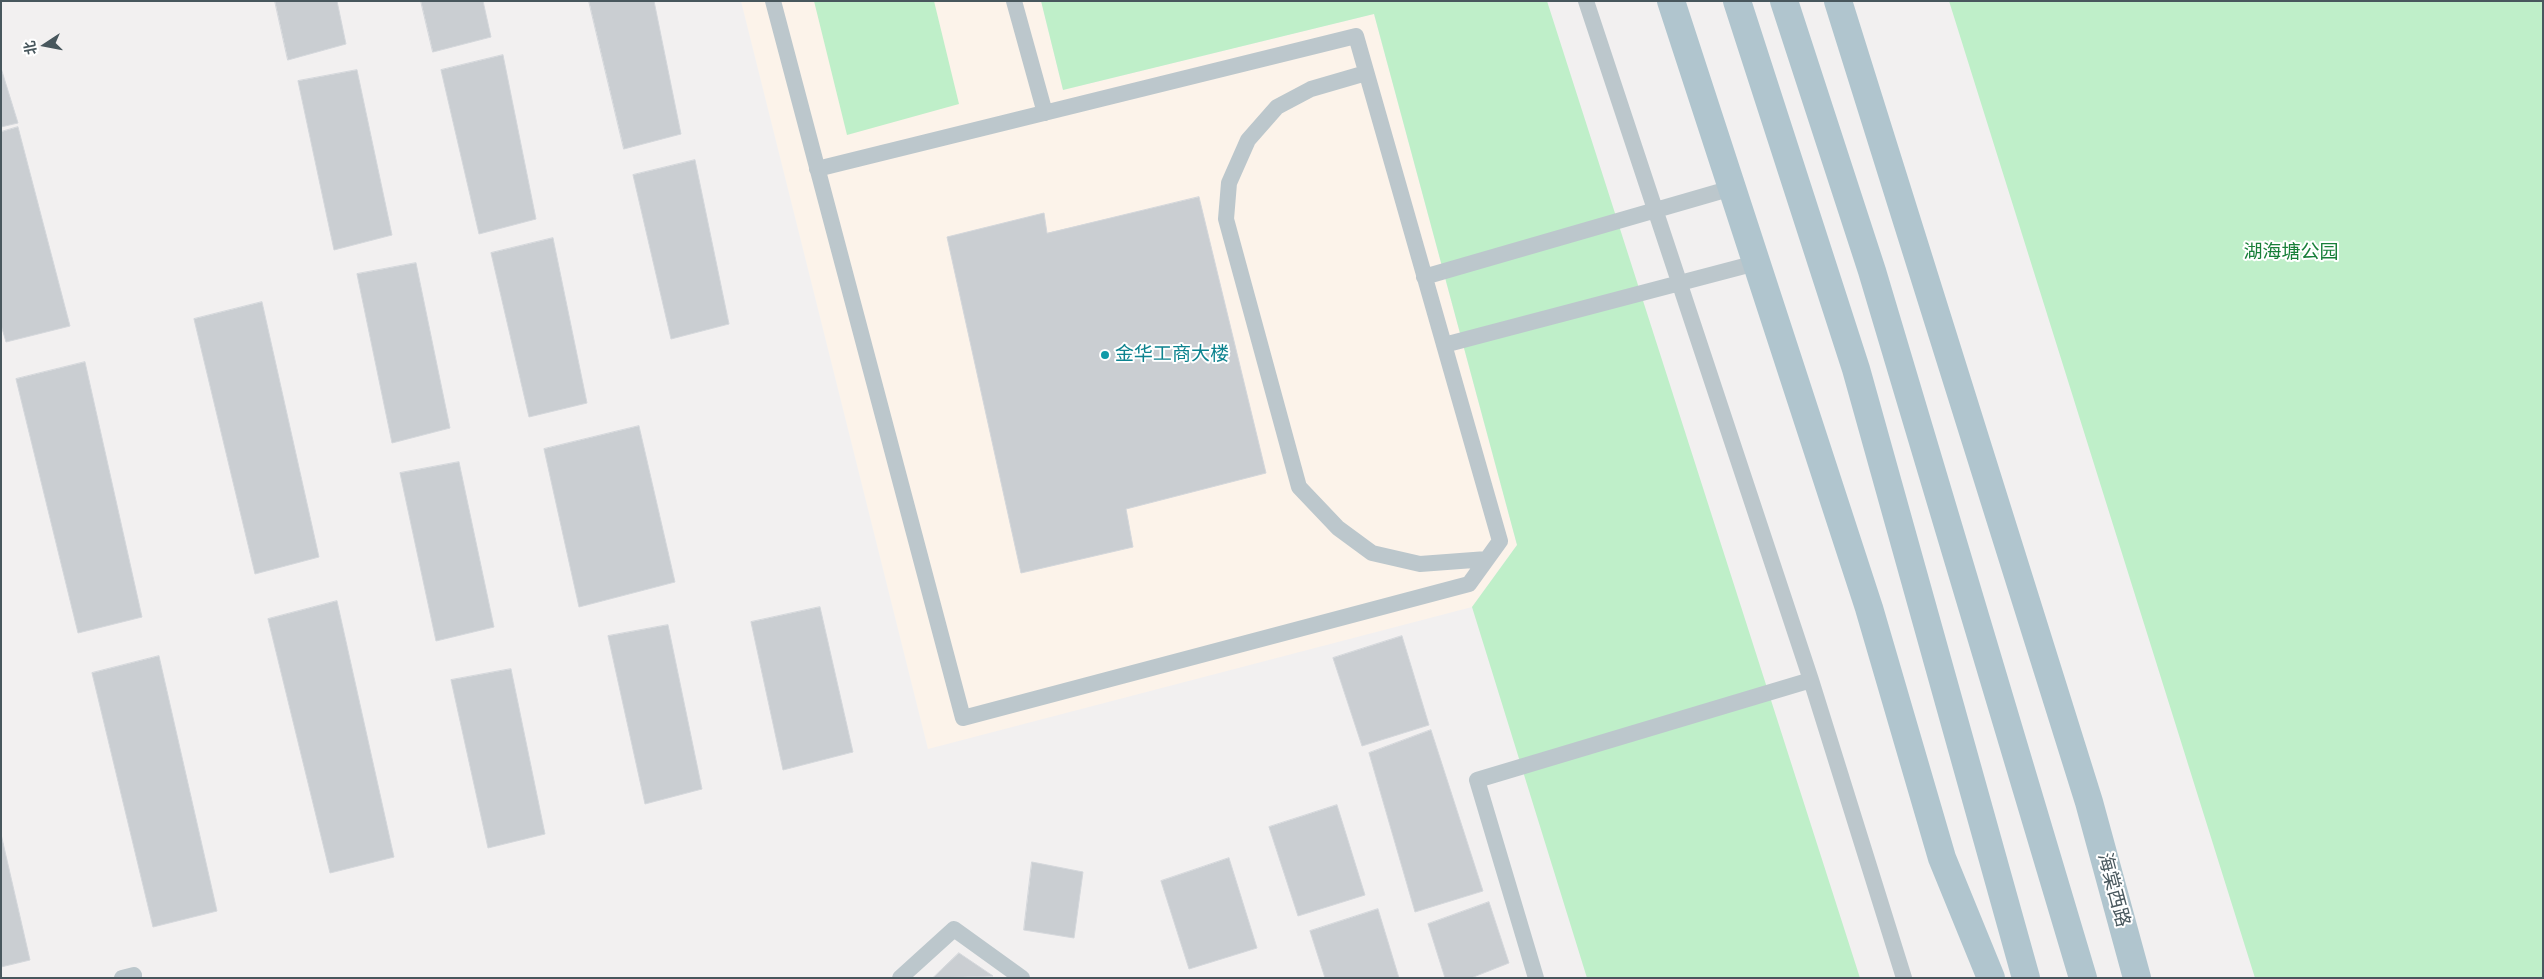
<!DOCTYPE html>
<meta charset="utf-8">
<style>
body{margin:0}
#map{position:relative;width:2544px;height:979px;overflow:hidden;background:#f2f0f0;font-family:"Space Grotesk","Noto Sans SC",sans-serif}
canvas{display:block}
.frame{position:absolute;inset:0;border:2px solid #48575d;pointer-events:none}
.north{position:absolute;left:20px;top:20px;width:50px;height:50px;-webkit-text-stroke:4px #fff;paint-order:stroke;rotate:259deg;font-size:14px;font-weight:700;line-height:20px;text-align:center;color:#48575d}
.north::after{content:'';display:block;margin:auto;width:18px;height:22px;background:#48575d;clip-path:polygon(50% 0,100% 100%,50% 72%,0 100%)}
</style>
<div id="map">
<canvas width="2544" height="979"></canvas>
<div class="frame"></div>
<div class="north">北</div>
</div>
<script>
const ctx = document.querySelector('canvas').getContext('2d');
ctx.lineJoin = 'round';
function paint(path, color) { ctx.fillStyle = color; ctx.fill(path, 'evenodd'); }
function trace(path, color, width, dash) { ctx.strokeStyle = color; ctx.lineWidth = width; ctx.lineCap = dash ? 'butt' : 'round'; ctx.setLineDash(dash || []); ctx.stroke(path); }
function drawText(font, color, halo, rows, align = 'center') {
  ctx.font = font + ' "Space Grotesk","Noto Sans SC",sans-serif'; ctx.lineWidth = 4; ctx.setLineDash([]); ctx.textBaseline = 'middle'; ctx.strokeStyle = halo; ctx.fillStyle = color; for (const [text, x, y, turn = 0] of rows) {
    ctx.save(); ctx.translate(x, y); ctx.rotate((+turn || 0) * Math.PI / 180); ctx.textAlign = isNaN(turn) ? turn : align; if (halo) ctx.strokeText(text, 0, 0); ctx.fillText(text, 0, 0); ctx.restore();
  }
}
const commercial = new Path2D(`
 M741 1H1041L1063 90 1374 14 1517 545 1472 607 928 749Z`);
const green = new Path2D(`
 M814 1H934L959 104 847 135Z
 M1041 1H1547L1860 978H1587L1472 607 1517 545 1374 14 1063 90Z
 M1949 1H2543V978H2255Z`);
const building = new Path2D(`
 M275 1H337L346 44 288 60Z
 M421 1H483L491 37 433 52Z
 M589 1H654L681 134 624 149Z
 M503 55 536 219 479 234 441 70Z
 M1 68 18 123 1 127Z
 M357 70 392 235 334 250 298 81Z
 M18 127 70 326 6 342 1 325V132Z
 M695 160 729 324 671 339 633 175Z
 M1199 197 1266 473 1126 509 1133 547 1021 573 947 237 1044 213 1047 233Z
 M553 238 587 403 529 417 491 253Z
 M416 263 450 428 392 443 357 274Z
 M262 302 319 557 255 574 194 319Z
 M85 362 142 617 78 633 16 379Z
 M639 426 675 582 579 607 544 449Z
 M459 462 494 627 436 641 400 473Z
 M337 601 394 857 330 873 268 619Z
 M820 607 853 752 783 770 751 622Z
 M668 625 702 789 645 804 608 636Z
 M1402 636 1429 725 1362 746 1333 658Z
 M159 656 217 911 153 927 92 673Z
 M511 669 545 834 488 848 451 680Z
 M1431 730 1483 891 1415 912 1369 753Z
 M1337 805 1365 895 1298 916 1269 827Z
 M1 834 30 960 1 967Z
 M1229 858 1257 948 1189 969 1161 881Z
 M1032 862 1083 872 1074 938 1024 930Z
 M1489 902 1509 963 1471 978H1445L1428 924Z
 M1378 909 1399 978H1325L1310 931Z
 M959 953 993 976 933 978Z`);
const lane = new Path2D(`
 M773 1 963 718 1469 584 1500 541 1356 36 817 169
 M1014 1 1045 113
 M1586 1 1811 680 1904 978
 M1366 73 1311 89 1277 107 1248 140 1229 183 1226 219 1299 487 1338 528 1372 553 1420 564 1487 559
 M1424 277 1732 188
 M1444 345 1756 263
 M122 978 134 975V978
 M900 978 954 929 1022 978
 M1536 978 1477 780 1811 680`);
const primary = new Path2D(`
 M1671 1 1869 608 1942 858 1991 978
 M1737 1 1856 369 2026 978
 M1784 1 1872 271 2083 978
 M1838 1 2089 802 2137 978`);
const markers = [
 [1105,355,5,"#0f9aa8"]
];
const parkNames = [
 ["湖海塘公园",2291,253]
];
const cultureNames = [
 ["金华工商大楼",1115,355]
];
const streetNames = [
 ["海棠西路",2113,890,75]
];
paint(commercial, '#fcf3ea');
paint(green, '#bfefc9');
paint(building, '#caced2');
trace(building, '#d4d7db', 1);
trace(lane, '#bcc7cc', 16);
trace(primary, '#b0c5ce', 28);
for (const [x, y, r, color] of markers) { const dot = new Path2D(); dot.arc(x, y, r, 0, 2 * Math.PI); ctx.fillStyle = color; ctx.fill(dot); trace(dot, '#fff', 2); }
drawText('19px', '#187f39', '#fff', parkNames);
drawText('19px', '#0d838f', '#fff', cultureNames, 'left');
drawText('19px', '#48575d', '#fff', streetNames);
</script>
